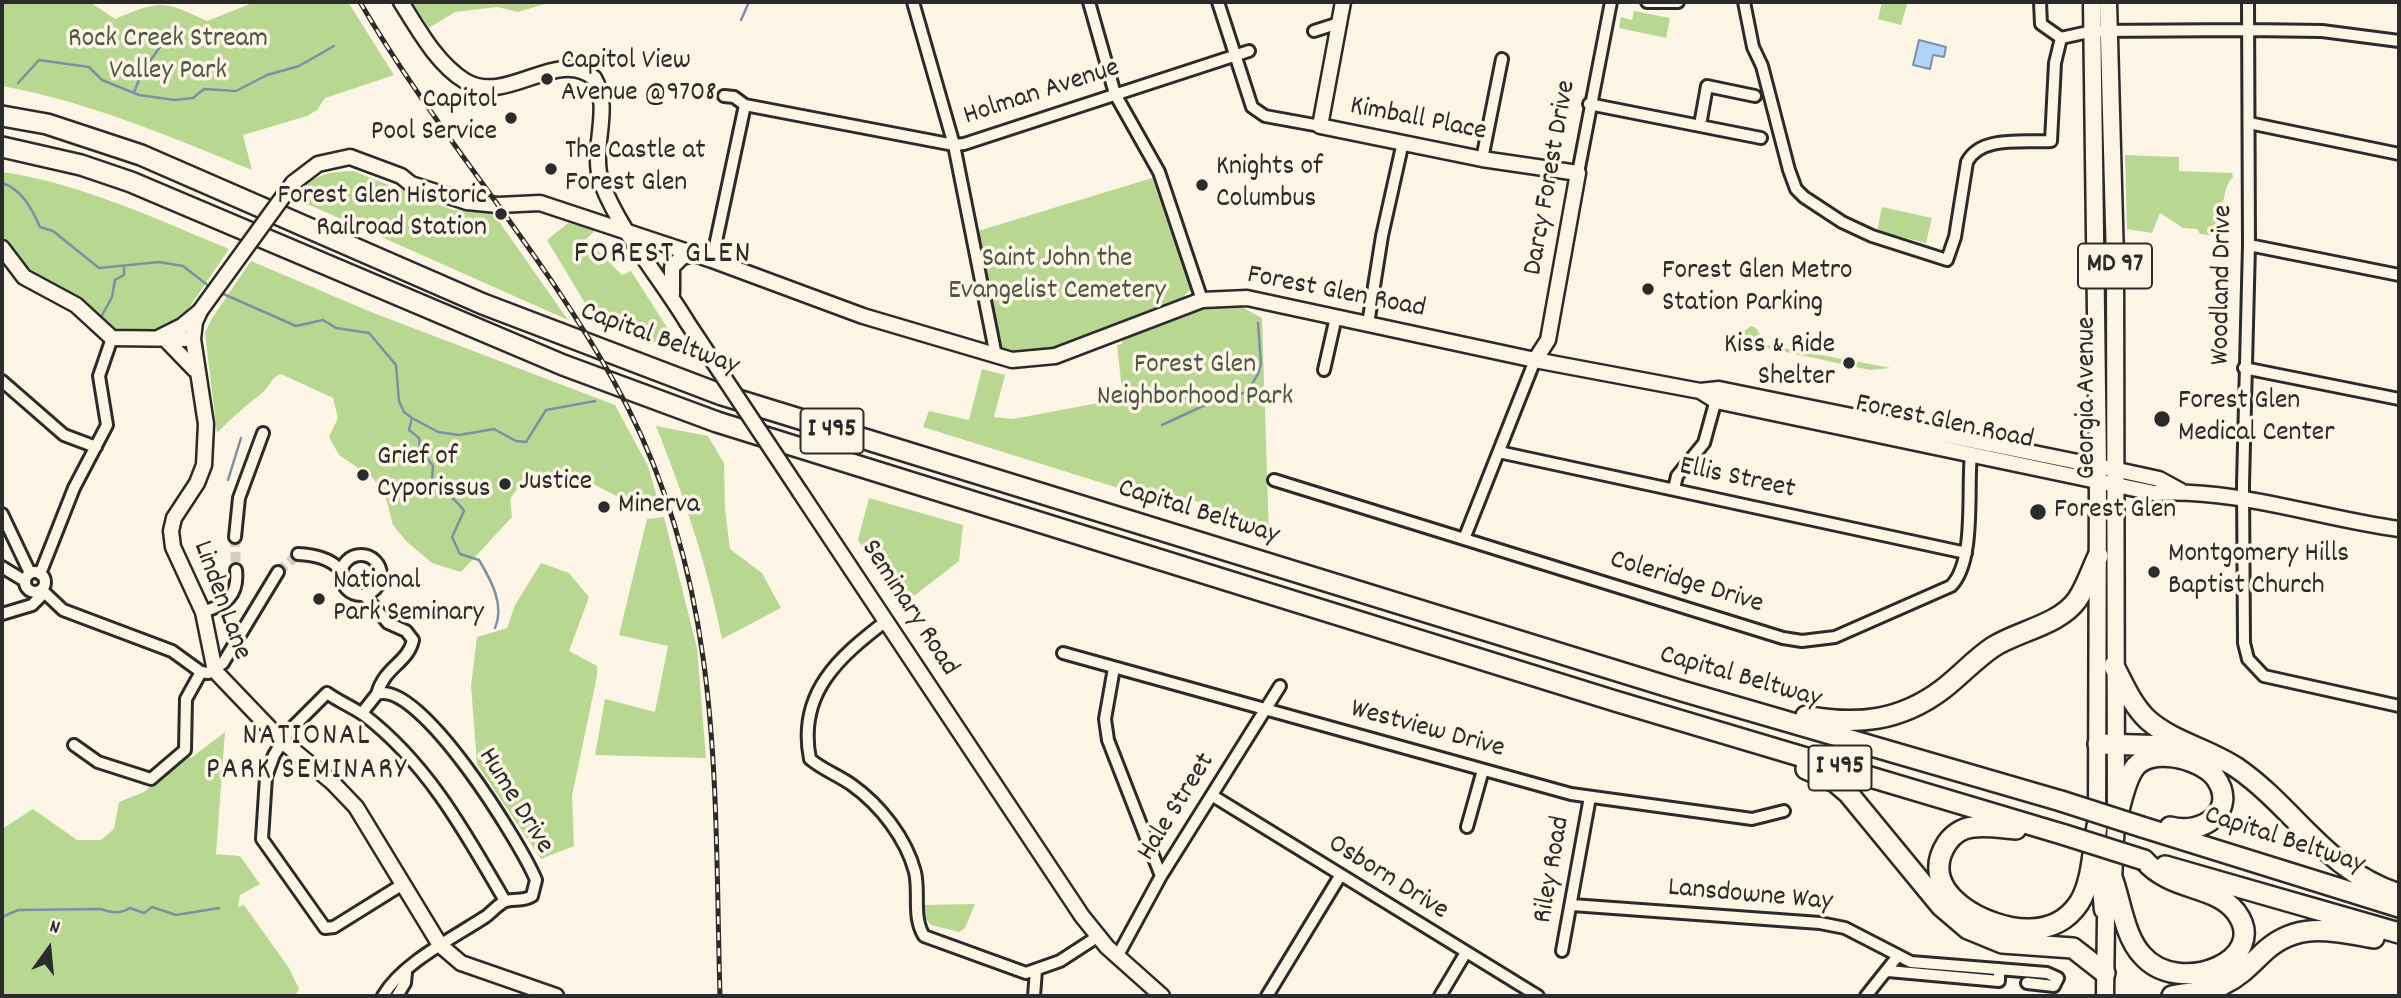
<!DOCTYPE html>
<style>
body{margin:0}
#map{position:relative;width:2401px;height:998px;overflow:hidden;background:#fcf5e5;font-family:Dekko,sans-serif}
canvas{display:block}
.frame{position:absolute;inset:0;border:4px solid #2b2b2b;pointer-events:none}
.north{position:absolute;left:14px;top:914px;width:70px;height:70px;-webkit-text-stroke:5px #fcf5e5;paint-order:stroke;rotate:15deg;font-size:19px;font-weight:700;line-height:28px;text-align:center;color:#2b2b2b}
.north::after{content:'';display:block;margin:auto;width:24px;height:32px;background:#2b2b2b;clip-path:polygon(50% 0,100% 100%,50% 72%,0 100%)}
</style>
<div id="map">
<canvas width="2401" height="998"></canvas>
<div class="frame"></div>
<div class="north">N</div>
</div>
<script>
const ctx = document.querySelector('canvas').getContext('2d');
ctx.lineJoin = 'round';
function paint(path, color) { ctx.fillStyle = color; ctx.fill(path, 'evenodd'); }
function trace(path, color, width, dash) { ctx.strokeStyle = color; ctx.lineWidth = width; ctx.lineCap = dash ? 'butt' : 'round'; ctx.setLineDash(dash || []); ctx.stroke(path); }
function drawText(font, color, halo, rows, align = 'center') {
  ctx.font = font + ' Dekko,sans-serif'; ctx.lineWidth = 7; ctx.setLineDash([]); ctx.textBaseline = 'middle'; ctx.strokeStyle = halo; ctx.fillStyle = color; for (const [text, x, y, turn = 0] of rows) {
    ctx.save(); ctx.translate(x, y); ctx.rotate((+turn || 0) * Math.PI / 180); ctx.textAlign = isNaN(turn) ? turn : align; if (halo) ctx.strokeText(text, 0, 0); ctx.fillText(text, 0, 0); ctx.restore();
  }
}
const green = new Path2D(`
 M2 2H90L115 19C160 0 163 0 207 21L255 2H348L394 75 325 98 317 110 307 116 243 135 252 170C169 136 89 102 2 86Z
 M412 2H552L518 12 497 7 455 12 429 28Z
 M1882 2H1908L1901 25 1878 19Z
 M1634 11 1670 18 1666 38 1619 28 1621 17 1632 20Z
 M2125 155 2179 157V171L2232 173 2233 177C2223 187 2226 199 2220 210L2225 215 2210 235 2200 234 2197 229 2183 228 2160 213 2152 233 2127 229Z
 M353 171 453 210 493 213 568 320 296 199C310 175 326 172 353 171Z
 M2 172C80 183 156 219 229 249L180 321 146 332 108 328 84 302 34 276 2 241Z
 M1152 178 1191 289 1181 299C1123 322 1063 358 1000 352L978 231Z
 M1882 207 1932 218 1926 243 1877 231Z
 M568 223 596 230 586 239 622 275 631 271 682 351 597 323 547 240Z
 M251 261 371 312 615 405 648 466 657 497 635 506 584 479H555L530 470 510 499 512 517 461 572 432 563 406 541 393 525 385 495 373 478 339 455 329 437 338 418 333 398 281 374C270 378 270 387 261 394 245 406 232 418 217 433L205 333 212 318Z
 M1236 304 1262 318 1269 537 1248 531 1209 505 1160 491V501L923 427 929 411 969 420 982 369 1005 375 994 417 1013 419 1109 401 1122 390 1117 345 1122 344 1123 335 1201 307Z
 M1751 326 1756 328 1767 345 1891 368 1870 370 1739 342 1741 333Z
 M656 426 708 436 724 463 725 509 730 549 762 573 781 608 722 639C707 565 684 496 656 426Z
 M869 498 963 525 959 561 901 606 858 540Z
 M664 517 697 648 706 758 595 755 605 699 655 712 668 646 619 635 647 519Z
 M541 563 569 573 589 597 569 651 597 666V676L572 796 574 846 541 859 477 764 471 686 477 637 507 628 515 605Z
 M225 732 216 854 240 856 260 884 240 895 238 907 244 905 289 968 299 989 295 996H2V829L33 809 77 840H101L114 829 119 802 144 792 188 755 191 758Z
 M975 904 965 928 959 932 931 925 924 917V905Z`);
const water = new Path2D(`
 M1919 40 1946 47 1944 57 1933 55 1930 69 1913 65Z`);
const stream = new Path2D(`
 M741 20 749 2
 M18 83 39 60 89 67 102 80 139 95 175 100 193 98 204 89 236 91 267 75 299 66 334 46
 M134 92 143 71 160 47 155 41
 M2 183C22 189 32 209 40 227L53 231 99 268 159 262 183 266 210 287
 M219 292 296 326 323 320 336 328 369 333 396 365 399 401 404 412 412 418 438 432 459 435 494 429 516 441 526 442 546 410 595 401
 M99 321 112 297 115 280 124 275V268
 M1239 394 1247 392 1258 374 1261 364 1258 323
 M412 418 409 430 419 438 420 449 433 466 432 478C442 492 455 497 464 511L452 537 460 554 479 560C491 580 505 605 495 628
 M1162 425 1216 400H1222
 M228 480 241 438
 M2 917 18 910 101 909C112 913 120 914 130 908L144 913 152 907 176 915 219 908`);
const streetTunnel = new Path2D(`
 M235 537 236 570
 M278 572 298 554`);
const street = new Path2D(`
 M913 2 954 145 996 356
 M1089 2 1115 94 1159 172 1202 300
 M1218 2 1252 107 1265 116 1320 126
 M1647 2H1678
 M1744 2 1753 47 1762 66 1789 170 1796 189 1804 197 1842 222 1872 236 1947 260 1955 237 1967 162C1981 135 2024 143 2051 141L2055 63 2061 38
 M2040 2 2041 24 2061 38 2093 31 2248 30 2322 31 2399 41
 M2248 2 2249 245 2243 484 2244 643 2248 659 2264 676 2399 706
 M1314 31 1339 23
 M724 96 734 97 745 105 954 145 964 144 1249 51
 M1589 104 1761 138
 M2249 123 2399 154
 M1700 125 1707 86 1755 96
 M1482 159 1502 59
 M1578 173 1611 2
 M2249 245 2399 275
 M712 260 745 105
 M1368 324 1382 236 1403 142
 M2244 368 2399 399
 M1324 370 1336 317
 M2 381 64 435 96 447
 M1499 452 1966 553
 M1274 480 1783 638 1802 641 1835 637 1951 586C1976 561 1967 490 1971 454
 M1674 489 1677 476 1704 443 1717 396
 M2 514 30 573
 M235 537 239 498 263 433
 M1464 539 1535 360
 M298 554C315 555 329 558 341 570
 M341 575a20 20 0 1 1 40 0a20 20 0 1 1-40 0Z
 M2 567 25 581
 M25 582a10 10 0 1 1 20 0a10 10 0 1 1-20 0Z
 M40 574 74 488 107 425 99 376 112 338
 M42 590 63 610 172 651 201 672 208 673 223 663 278 572
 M364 595 388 623 406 631 413 640C408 663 385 666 377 694
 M203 612C225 605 239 596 236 570
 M2 614 32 605 43 594
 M886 621C839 657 797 693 810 759 823 770 838 775 852 785 880 805 906 838 915 872 920 894 912 916 924 936L1026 973 1060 961 1097 937
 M1063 653 1571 794 1752 819 1784 811
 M1114 668 1105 719 1108 740 1161 876
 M362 713 377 694C420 679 521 844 536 880L532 896C522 902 516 898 506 901 499 903 491 913 485 917 453 938 402 963 383 996
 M74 745 98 762 151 779 185 750 186 699 201 672
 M1213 796 1538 996
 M1467 827 1483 770
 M403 884 334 927 325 928 262 839 266 777 274 755 289 731 327 693C338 701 352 707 364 715 428 764 465 832 505 901
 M1572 905 1820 923 1845 928 1911 962 2047 973 2058 978 2054 986 2027 983
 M1562 951 1590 797
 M1117 957 1161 876 1280 686
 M1888 971 1999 981V969
 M397 996 405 983 406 973
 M1034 996 1036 970
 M1267 996 1340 876
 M1440 996 1465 954
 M1866 996 1897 957`);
const secondary = new Path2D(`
 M401 2C418 29 437 64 465 81 507 106 557 47 594 78 613 110 589 149 602 184 621 233 660 277 687 322
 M1343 2 1320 126 1482 159 1578 173 1548 340 1535 360
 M293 183 318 164 350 157 401 176 411 184 467 202 498 205 540 203 712 260 863 316 1012 360 1055 356 1202 300 1247 298 1535 360 1700 391 1719 389 2127 472 2159 479 2181 491
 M2 248 24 277 76 305 112 338 193 339
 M672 294V267L682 257 694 254
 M200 311 195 322 193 339 206 424 204 465 197 483 174 518 171 531 173 547 203 612 215 671 282 741 332 782 356 807 440 945 461 963 556 996
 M160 337 182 326 199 312
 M164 338 195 370
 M1700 391 1716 401 2154 493C2238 488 2317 518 2399 529
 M800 492 1082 916 1107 947 1162 996`);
const primary = new Path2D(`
 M2092 2 2098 466 2097 823
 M2098 856 2103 910
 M2105 996 2106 919 2113 880 2116 821 2115 260 2108 2`);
const highway = new Path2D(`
 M2 116 47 124 141 155 483 304 722 395 1682 691 2061 801
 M2 147 81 165 131 182 563 365 717 422 1615 701 2065 835
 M2114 666C2124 685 2132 705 2148 720 2173 742 2209 749 2237 768 2296 809 2325 870 2399 894
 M1806 716C1857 726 1901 721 1943 689 1960 676 1975 659 1993 647 2018 631 2059 625 2077 600 2086 587 2091 571 2098 556
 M2098 744 2174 746
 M1806 769 1835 782 1848 793 1941 906 1968 929 2002 943 2073 948 2105 973
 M2116 821C2121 805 2124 784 2133 770 2148 745 2200 758 2215 777 2239 810 2203 836 2170 827
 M2142 827 2399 907
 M2016 829C2002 828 1987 825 1973 827 1963 828 1953 834 1947 843 1914 893 1989 930 2029 929 2049 929 2067 921 2079 903 2092 883 2093 849 2097 826
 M2165 866 2399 933
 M2113 880C2121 903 2125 937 2142 955 2179 998 2272 960 2236 912 2214 884 2172 892 2144 860
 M2172 996C2190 992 2207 993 2224 984 2241 976 2253 962 2266 950 2299 921 2334 931 2374 938`);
const rail = new Path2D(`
 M360 2C441 142 554 263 628 408 724 598 714 790 720 996`);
const secondaryBridge = new Path2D(`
 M200 311 293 183
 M687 322 800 492`);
const highwayBridge = new Path2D(`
 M2061 801 2142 827
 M2065 835 2144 860`);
const markers = [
 [547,79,7,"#2b2b2b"],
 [511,118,7,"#2b2b2b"],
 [551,169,7,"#2b2b2b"],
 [1202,185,7,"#2b2b2b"],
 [501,214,7,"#2b2b2b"],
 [1648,289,7,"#2b2b2b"],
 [1849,363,7,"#2b2b2b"],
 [2162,419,9,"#2b2b2b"],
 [363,475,7,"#2b2b2b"],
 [505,484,7,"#2b2b2b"],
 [604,507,7,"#2b2b2b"],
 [2038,512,9,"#2b2b2b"],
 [2154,572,7,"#2b2b2b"],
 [319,599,7,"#2b2b2b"]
];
const shields = [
 [2115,266,74],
 [832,431,63],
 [1840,768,63]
];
const shieldNames = [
 ["MD 97",2115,266],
 ["I 495",832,431],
 ["I 495",1840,768]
];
const parkNames = [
 ["Rock Creek Stream",168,41],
 ["Valley Park",168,73],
 ["Saint John the",1057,261],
 ["Evangelist Cemetery",1057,293],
 ["Forest Glen",1195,367],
 ["Neighborhood Park",1195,399]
];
const poiNames = [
 ["Capitol View",561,63],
 ["Avenue @9708",561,95],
 ["Capitol",497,102,"right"],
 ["Pool Service",497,134,"right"],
 ["The Castle at",565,153],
 ["Forest Glen",565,185],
 ["Knights of",1216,169],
 ["Columbus",1216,201],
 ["Forest Glen Historic",487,198,"right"],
 ["Railroad Station",487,230,"right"],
 ["Forest Glen Metro",1662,273],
 ["Station Parking",1662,305],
 ["Kiss & Ride",1835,347,"right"],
 ["Shelter",1835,379,"right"],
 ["Forest Glen",2178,403],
 ["Medical Center",2178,435],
 ["Grief of",377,459],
 ["Cyporissus",377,491],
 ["Justice",519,484],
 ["Minerva",618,507],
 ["Forest Glen",2054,512],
 ["Montgomery Hills",2168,556],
 ["Baptist Church",2168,588],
 ["National",333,583],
 ["Park Seminary",333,615]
];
const streetNames = [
 ["Holman Avenue",1042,94,-18],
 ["Kimball Place",1418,121,11],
 ["Darcy Forest Drive",1552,178,-80],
 ["Woodland Drive",2224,285,-89],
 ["Forest Glen Road",1336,294,11],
 ["Capital Beltway",659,341,20],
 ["Georgia Avenue",2089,398,-90],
 ["Forest Glen Road",1944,424,12],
 ["Ellis Street",1737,480,12],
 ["Capital Beltway",1198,514,17],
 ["Coleridge Drive",1686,584,17],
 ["Linden Lane",220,601,70],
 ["Seminary Road",908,609,57],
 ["Capital Beltway",1740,679,16],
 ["Westview Drive",1427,731,15],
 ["Hume Drive",514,802,58],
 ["Hale Street",1178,808,-58],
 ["Capital Beltway",2284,842,18],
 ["Riley Road",1554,870,-80],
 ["Osborn Drive",1387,879,32],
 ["Lansdowne Way",1750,897,5]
];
const neighbourhoodNames = [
 ["NATIONAL",307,739],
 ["PARK SEMINARY",307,773]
];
const quarterNames = [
 ["FOREST GLEN",663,257]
];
paint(green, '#b8d891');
paint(water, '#b0d4f9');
trace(water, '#7b90a7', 2);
trace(stream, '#7b90a7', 2.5);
trace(streetTunnel, '#d2cdc0', 10, [10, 5]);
trace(street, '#2b2b2b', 16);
trace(secondary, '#2b2b2b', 19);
trace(primary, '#2b2b2b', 21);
trace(highway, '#2b2b2b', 24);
trace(street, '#fcf5e5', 10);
trace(secondary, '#fcf5e5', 14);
trace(primary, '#fcf5e5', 16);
trace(highway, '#fcf5e5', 19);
trace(rail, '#2b2b2b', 5);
trace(rail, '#fcf5e5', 2.5, [8]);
trace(secondaryBridge, '#2b2b2b', 19, []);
trace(highwayBridge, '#2b2b2b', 24, []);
trace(secondaryBridge, '#fcf5e5', 14);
trace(highwayBridge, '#fcf5e5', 19);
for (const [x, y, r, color] of markers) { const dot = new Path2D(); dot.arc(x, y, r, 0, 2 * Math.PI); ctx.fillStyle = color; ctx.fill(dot); trace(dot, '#fcf5e5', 2.5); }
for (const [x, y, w] of shields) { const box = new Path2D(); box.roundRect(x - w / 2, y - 22.5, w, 45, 5); ctx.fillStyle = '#fcf5e5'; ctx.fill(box); trace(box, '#2b2b2b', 2); }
drawText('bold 26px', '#2b2b2b', null, shieldNames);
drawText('28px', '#4e5644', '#fcf5e5', parkNames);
drawText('28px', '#2b2b2b', '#fcf5e5', poiNames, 'left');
drawText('28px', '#2b2b2b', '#fcf5e5', streetNames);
ctx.letterSpacing = '2px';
drawText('30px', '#2b2b2b', '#fcf5e5', neighbourhoodNames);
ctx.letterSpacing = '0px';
ctx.letterSpacing = '2px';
drawText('32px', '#2b2b2b', '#fcf5e5', quarterNames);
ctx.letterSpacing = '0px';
</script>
